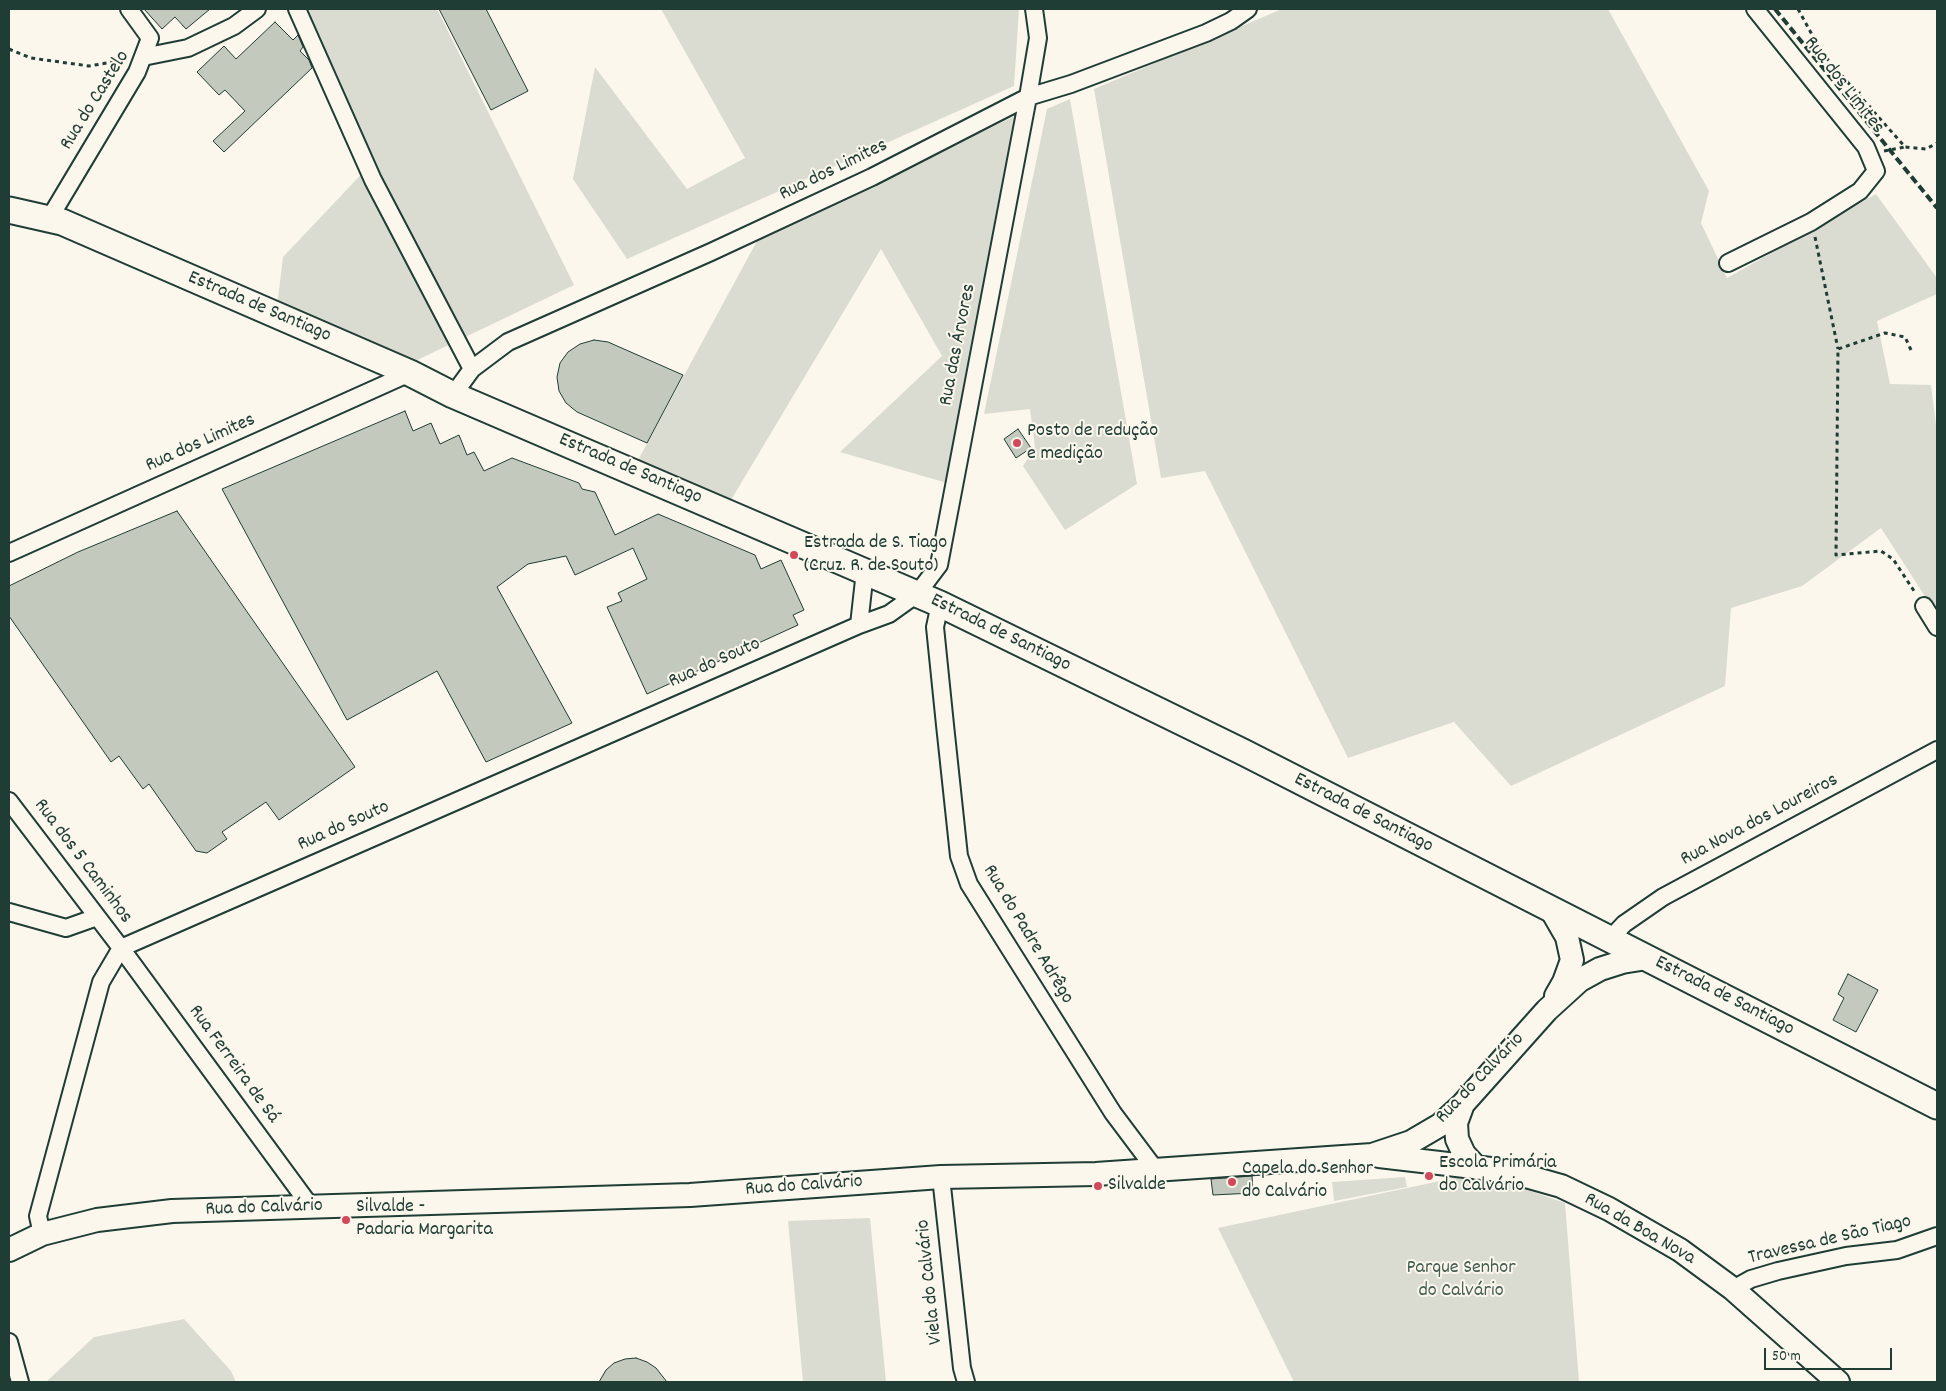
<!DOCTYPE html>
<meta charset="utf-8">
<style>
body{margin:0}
#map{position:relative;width:1946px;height:1391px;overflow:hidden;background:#fbf7ec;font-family:Dekko,sans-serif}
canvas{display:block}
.frame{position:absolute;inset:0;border:10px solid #1f3d34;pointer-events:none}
.scale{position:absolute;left:1764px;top:1348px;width:128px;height:22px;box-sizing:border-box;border:2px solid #1f3d34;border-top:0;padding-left:6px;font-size:15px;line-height:18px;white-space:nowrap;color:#1f3d34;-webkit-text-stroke:4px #fbf7ec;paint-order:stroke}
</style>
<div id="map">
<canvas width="1946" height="1391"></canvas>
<div class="frame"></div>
<div class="scale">50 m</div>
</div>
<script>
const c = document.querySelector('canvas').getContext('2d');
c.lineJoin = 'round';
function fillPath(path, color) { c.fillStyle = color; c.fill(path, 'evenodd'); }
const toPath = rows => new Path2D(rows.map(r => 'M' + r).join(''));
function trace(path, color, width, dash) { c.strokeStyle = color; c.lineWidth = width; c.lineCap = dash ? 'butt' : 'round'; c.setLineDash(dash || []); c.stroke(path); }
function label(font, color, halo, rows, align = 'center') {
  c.font = font + ' Dekko,sans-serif'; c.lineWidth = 4; c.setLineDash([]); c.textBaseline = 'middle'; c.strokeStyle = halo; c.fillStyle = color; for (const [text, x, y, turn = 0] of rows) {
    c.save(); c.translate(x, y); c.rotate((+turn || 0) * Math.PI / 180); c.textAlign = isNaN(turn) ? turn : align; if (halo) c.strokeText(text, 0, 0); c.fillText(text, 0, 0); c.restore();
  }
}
const green = toPath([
 [302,9,437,9,574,285,411,363,277,307,283,257,372,163],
 [661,9,1019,9,1014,86,627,259,573,179,595,67,687,189,745,158],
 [1282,9,1608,9,1709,191,1701,223,1727,278,1876,194,1937,278,1937,294,1877,321,1890,384,1931,385,1937,433,1937,615,1881,528,1802,586,1731,608,1725,686,1511,786,1454,722,1348,758,1205,471,1161,478,1094,89],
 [1070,99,1137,484,1065,530,1023,466,1035,447,1030,409,984,414,1047,109],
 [1017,115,947,483,840,452,942,356,881,249,731,500,637,462,757,241],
 [1405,1177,1407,1187,1334,1201,1332,1182],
 [1459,1177,1519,1187,1565,1203,1579,1382,1294,1382,1218,1228],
 [870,1218,886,1382,803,1382,788,1221],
 [184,1319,231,1371,236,1382,46,1382,94,1337]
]);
const building = toPath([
 [144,9,210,9,186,29,175,17,162,29,144,9],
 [439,9,486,9,528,91,491,110,439,9],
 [275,22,293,40,298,35,303,47,300,51,309,60,312,68,224,152,213,141,245,111,225,90,219,95,197,72,224,46,236,59,275,22],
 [594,340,608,342,683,375,647,443,577,412,566,403,559,391,557,377,560,363,568,352,580,344,594,340],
 [405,411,413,431,431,423,440,444,459,435,467,455,474,452,484,471,512,458,579,483,582,489,595,492,615,535,658,514,755,555,761,569,781,560,804,610,793,615,798,625,647,694,607,607,622,601,618,593,647,579,633,548,575,575,566,556,528,564,497,587,572,723,486,762,437,671,347,720,222,489,405,411],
 [1018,429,1031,448,1016,458,1004,439,1018,429],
 [177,511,355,767,279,820,266,802,222,832,227,839,207,853,196,851,149,784,143,789,119,756,111,762,9,616,9,586,78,552,177,511],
 [1848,974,1878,990,1856,1032,1833,1020,1844,998,1838,994,1848,974],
 [1252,1176,1253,1193,1213,1195,1211,1179,1252,1176],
 [636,1358,647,1362,656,1368,667,1382,599,1382,606,1370,614,1363,625,1359,636,1358]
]);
const path = toPath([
 [1798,9,1822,53,1905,147,1926,149,1937,143],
 [9,49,31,58,89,66,125,60],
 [1884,151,1905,147],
 [1815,237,1838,349],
 [1911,350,1905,337,1885,333,1838,349,1836,555,1881,551,1893,559,1916,594]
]);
const minor = toPath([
 [297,9,373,180,472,369],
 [143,57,188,48,234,26,257,9],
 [49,219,137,72,150,38,129,9],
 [1728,263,1811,222,1860,191,1876,171,1866,147,1755,9],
 [453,395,472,369,508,342,711,252,872,177,1028,97,1071,84,1206,33,1231,21,1248,9],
 [9,553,410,373],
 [940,604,935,627,945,725,959,856,969,884,1113,1113,1155,1169],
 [1924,606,1937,627],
 [859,625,865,571],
 [9,801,121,948,311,1207],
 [9,912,66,928,97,917],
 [1609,940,1624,924,1663,897,1937,750],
 [941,1177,962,1368,966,1382],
 [42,1234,38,1216,101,982,121,948,859,625,889,614,917,594,939,565,1028,97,1038,38,1034,9],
 [1733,1289,1751,1279,1778,1271,1846,1256,1897,1250,1937,1236],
 [9,1342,20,1382]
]);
const secondary = toPath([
 [1552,911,1567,937,1572,960,1564,982,1556,996],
 [1463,1104,1456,1123,1457,1139,1464,1154,1477,1168],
 [1379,1156,1508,1171,1561,1186,1609,1209,1680,1250,1733,1289,1838,1382],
 [9,1250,42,1234,97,1220,172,1211,690,1195,941,1177,1096,1174,1372,1155,1411,1142,1440,1125,1463,1104,1547,1010,1580,980,1600,969,1622,962,1647,958]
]);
const primary = toPath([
 [9,210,62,222,410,373,453,395,940,604,1243,752,1937,1106]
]);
const rail = toPath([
 [1775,9,1937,208]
]);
const markers = [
 [1017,443,5,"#d1495b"],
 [794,555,5,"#d1495b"],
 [1429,1176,5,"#d1495b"],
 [1232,1182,5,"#d1495b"],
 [1098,1186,5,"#d1495b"],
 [346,1220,5,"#d1495b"]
];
const streetNames = [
 ["Rua dos Limites",1843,86,52],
 ["Rua do Castelo",96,101,-58],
 ["Rua dos Limites",834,171,-26],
 ["Estrada de Santiago",259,308,23],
 ["Rua das Árvores",959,345,-79],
 ["Rua dos Limites",201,444,-24],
 ["Estrada de Santiago",630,470,23],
 ["Estrada de Santiago",1000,634,26],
 ["Rua do Souto",715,664,-24],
 ["Estrada de Santiago",1363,814,27],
 ["Rua Nova dos Loureiros",1760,821,-28],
 ["Rua do Souto",344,827,-24],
 ["Rua dos 5 Caminhos",82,862,53],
 ["Rua do Padre Adrêgo",1027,935,59],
 ["Estrada de Santiago",1724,997,27],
 ["Rua Ferreira de Sá",233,1065,54],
 ["Rua do Calvário",1481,1079,-46],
 ["Rua do Calvário",804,1187,-4],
 ["Rua do Calvário",264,1209,-2],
 ["Rua da Boa Nova",1639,1230,30],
 ["Travessa de São Tiago",1830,1241,-13],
 ["Viela do Calvário",931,1282,-96]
];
const poiNames = [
 ["Posto de redução",1027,432],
 ["e medição",1027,455],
 ["Estrada de S. Tiago",804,544],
 ["(Cruz. R. de Souto)",804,567],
 ["Escola Primária",1439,1164],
 ["do Calvário",1439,1187],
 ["Capela do Senhor",1242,1170],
 ["do Calvário",1242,1193],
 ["Silvalde",1108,1186],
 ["Silvalde -",356,1208],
 ["Padaria Margarita",356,1231]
];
const parkNames = [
 ["Parque Senhor",1461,1269],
 ["do Calvário",1461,1292]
];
fillPath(green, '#dbdcd1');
fillPath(building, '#c4c9be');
trace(building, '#1f3d34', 1);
trace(minor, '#1f3d34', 20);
trace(secondary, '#1f3d34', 26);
trace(primary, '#1f3d34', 29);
trace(path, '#1f3d34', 3, [4, 4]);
trace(minor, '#fbf7ec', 16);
trace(secondary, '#fbf7ec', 22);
trace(primary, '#fbf7ec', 25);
trace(rail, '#1f3d34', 4, [8, 4]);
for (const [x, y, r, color] of markers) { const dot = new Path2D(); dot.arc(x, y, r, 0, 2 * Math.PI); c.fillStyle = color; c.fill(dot); trace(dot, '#fbf7ec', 2); }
label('20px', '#1f3d34', '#fbf7ec', streetNames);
label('20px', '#1f3d34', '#fbf7ec', poiNames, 'left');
label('20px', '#455d53', '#fbf7ec', parkNames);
</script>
